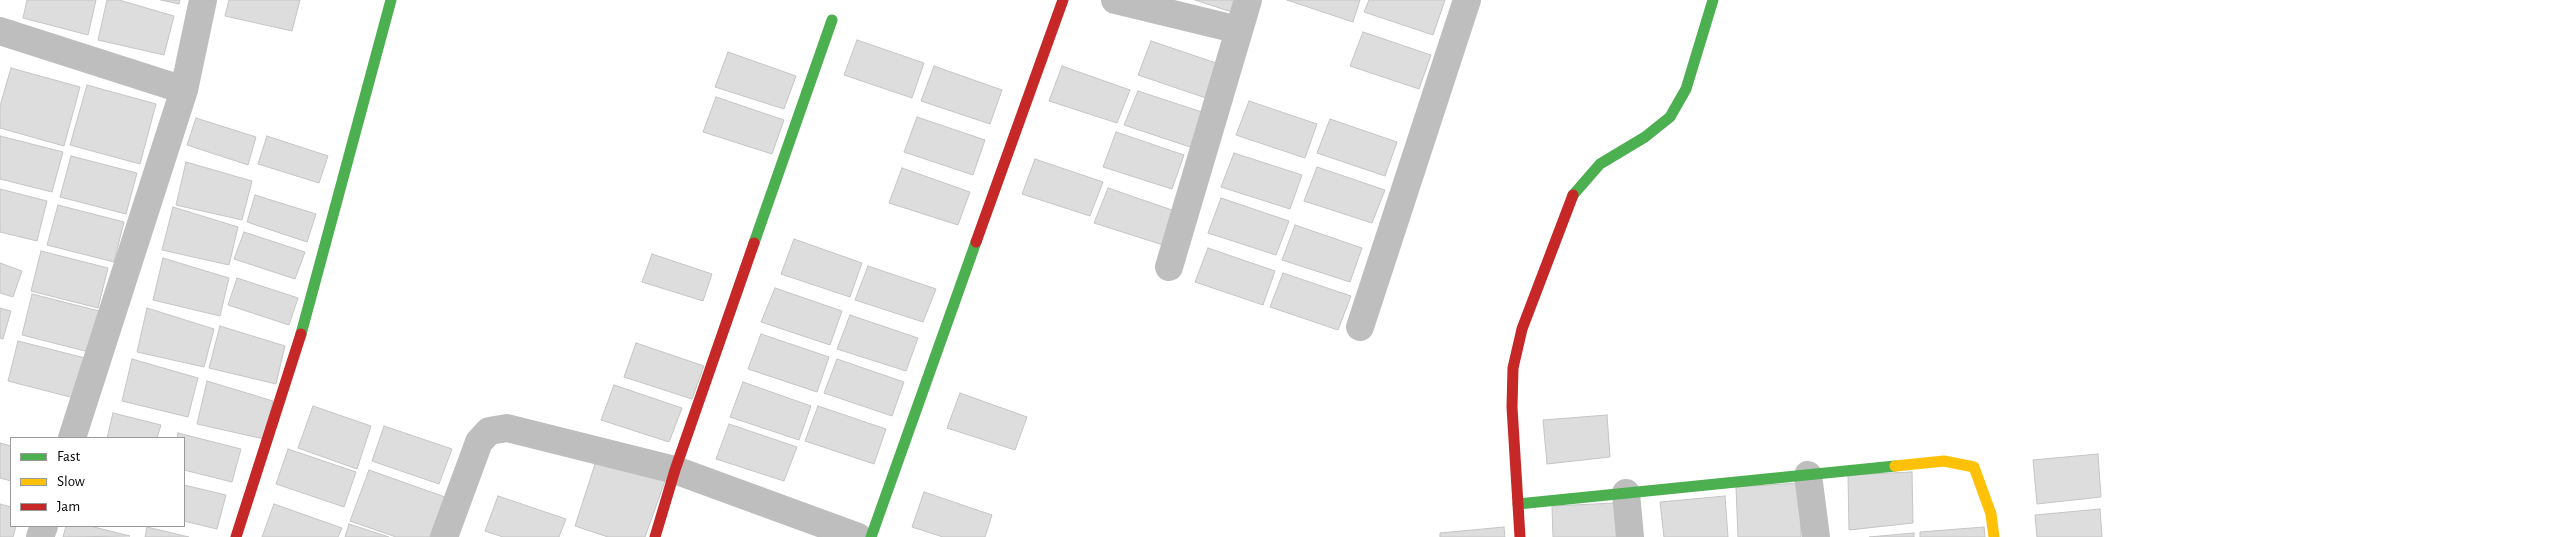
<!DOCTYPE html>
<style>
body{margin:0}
#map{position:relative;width:2559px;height:537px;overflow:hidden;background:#fff;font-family:"Alegreya Sans",sans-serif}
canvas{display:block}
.legend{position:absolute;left:10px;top:437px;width:175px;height:90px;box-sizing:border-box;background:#fff;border:1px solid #999;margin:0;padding:6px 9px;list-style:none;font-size:15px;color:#000}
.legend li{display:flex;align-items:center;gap:10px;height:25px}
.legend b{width:25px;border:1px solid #999}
</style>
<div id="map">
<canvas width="2559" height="537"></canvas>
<ul class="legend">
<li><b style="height:6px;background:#4caf50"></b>Fast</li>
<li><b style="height:6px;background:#ffc107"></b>Slow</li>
<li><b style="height:6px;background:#c62828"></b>Jam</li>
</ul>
</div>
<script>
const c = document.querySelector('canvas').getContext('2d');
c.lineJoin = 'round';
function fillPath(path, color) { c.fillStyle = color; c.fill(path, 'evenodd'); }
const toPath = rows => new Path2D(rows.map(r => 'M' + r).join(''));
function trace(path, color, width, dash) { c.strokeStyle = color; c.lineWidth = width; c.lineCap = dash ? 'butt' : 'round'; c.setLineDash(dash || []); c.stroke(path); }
const building = toPath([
 [27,0,96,0,88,35,23,18,27,0],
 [107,0,119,0,174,16,164,55,98,40,107,0],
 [161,0,180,0,179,4,161,0],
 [229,0,300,0,292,31,225,16,229,0],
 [1195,0,1239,0,1235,13,1195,0],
 [1287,0,1360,0,1353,22,1287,0],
 [1369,0,1445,0,1433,35,1364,12,1369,0],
 [1363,32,1431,55,1419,89,1350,66,1363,32],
 [857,40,924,63,912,98,844,75,857,40],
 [1151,41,1219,64,1206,98,1138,75,1151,41],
 [728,52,796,76,784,109,715,87,728,52],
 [934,66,1002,90,990,124,921,101,934,66],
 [1062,66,1130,90,1117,123,1049,101,1062,66],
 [11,68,80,87,64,146,0,128,0,106,11,68],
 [87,85,156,104,140,164,70,145,87,85],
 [1138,91,1205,113,1193,148,1124,125,1138,91],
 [716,97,784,120,772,154,703,132,716,97],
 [1249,101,1317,124,1305,158,1236,135,1249,101],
 [917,117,985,140,973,175,904,152,917,117],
 [196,118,256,137,248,165,187,145,196,118],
 [1330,119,1397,142,1385,176,1317,153,1330,119],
 [1116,132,1184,155,1172,189,1103,167,1116,132],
 [0,136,63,152,52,192,0,179,0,136],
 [267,136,328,156,319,183,258,164,267,136],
 [1234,153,1302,175,1290,209,1221,187,1234,153],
 [71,156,137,173,126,214,60,197,71,156],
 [1035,159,1103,182,1090,216,1022,194,1035,159],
 [186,162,252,181,242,220,176,205,186,162],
 [1317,167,1385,190,1372,223,1304,201,1317,167],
 [902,168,970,192,958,225,889,203,902,168],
 [1108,188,1175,211,1163,245,1094,223,1108,188],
 [0,189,47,201,37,241,0,232,0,189],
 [255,195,316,214,307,242,247,222,255,195],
 [1221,198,1289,221,1276,255,1208,233,1221,198],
 [58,205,124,222,114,262,47,245,58,205],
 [173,207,238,227,229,265,162,250,173,207],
 [1295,225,1362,248,1350,282,1282,260,1295,225],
 [244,232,305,252,295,279,234,259,244,232],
 [794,239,862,263,850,297,781,274,794,239],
 [1208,248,1275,271,1263,305,1195,282,1208,248],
 [41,251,108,268,98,308,31,291,41,251],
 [652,254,712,274,703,301,642,282,652,254],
 [163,258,229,278,220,316,153,300,163,258],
 [0,263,22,271,13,297,0,293,0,263],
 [868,266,936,289,923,322,855,300,868,266],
 [1283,273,1351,296,1338,330,1270,307,1283,273],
 [237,278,298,298,289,325,228,305,237,278],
 [775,288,842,311,830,345,761,322,775,288],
 [32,294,99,311,89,352,22,335,32,294],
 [0,308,11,311,3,339,0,338,0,308],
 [147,308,214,329,204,367,137,352,147,308],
 [850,315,918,338,906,371,837,349,850,315],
 [220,326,285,346,276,384,209,368,220,326],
 [761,334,829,357,817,392,748,369,761,334],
 [18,341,85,358,74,398,8,381,18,341],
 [636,343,704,366,692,399,624,377,636,343],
 [132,359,198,378,188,417,122,401,132,359],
 [837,359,904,382,892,416,824,393,837,359],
 [207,381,273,401,264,439,197,424,207,381],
 [743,382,811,406,799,440,730,417,743,382],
 [614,385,682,408,669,442,601,420,614,385],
 [960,393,1027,417,1015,450,947,428,960,393],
 [313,406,371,426,357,469,298,448,313,406],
 [818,406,886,429,874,464,805,441,818,406],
 [113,413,161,425,157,438,107,438,113,413],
 [1607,415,1610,457,1547,464,1543,420,1607,415],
 [729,424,797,447,784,481,716,459,729,424],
 [384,426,452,449,439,484,372,461,384,426],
 [178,433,241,449,232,482,184,470,184,438,177,438,178,433],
 [0,443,11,446,11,481,0,478,0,443],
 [288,449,356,472,344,507,276,484,288,449],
 [2098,454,2101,497,2037,504,2033,460,2098,454],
 [597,458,665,481,645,537,608,537,575,526,597,458],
 [369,470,445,497,430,537,396,537,350,521,369,470],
 [1912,472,1913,523,1849,530,1848,475,1912,472],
 [1800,483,1801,537,1738,537,1736,487,1800,483],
 [184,485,226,495,217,529,184,521,184,485],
 [924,492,992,515,985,537,943,537,912,527,924,492],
 [498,496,566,519,559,537,503,537,485,531,498,496],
 [1725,496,1728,537,1664,537,1660,502,1725,496],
 [1616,503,1617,537,1553,537,1552,506,1616,503],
 [0,504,11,507,11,526,16,526,13,537,0,537,0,504],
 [274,504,342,528,338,537,262,537,274,504],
 [2100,509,2102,537,2037,537,2035,515,2100,509],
 [349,524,389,537,345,537,349,524],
 [66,526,90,526,130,536,63,537,66,526],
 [147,527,189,537,145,537,147,527],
 [1504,527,1505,537,1440,537,1440,533,1504,527],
 [1984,527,1985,537,1920,537,1920,532,1984,527],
 [1914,533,1914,537,1869,537,1914,533]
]);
const street = toPath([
 [1115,0,1239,30],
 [0,31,184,90],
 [1169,267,1248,0],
 [1360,327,1467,0],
 [72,438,184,90,203,0],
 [1808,475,1816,537],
 [1626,493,1630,537],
 [40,537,44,526],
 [444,537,479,442,489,431,507,428,675,470,858,537]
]);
const fast = toPath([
 [1573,195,1600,164,1645,137,1670,117,1686,89,1713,0],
 [754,243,832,20],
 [301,334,391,0],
 [1518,504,1895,466],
 [871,537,976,242]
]);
const slow = toPath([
 [1895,466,1944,461,1974,467,1991,514,1994,537]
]);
const jam = toPath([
 [976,242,1063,0],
 [236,537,301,334],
 [655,537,675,470,754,243],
 [1520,537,1512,407,1513,368,1522,329,1573,195]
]);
fillPath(building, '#ddd');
trace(building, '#c5c5c5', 1);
trace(street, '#bebebe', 28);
trace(fast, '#4caf50', 11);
trace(slow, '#ffc107', 11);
trace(jam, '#c62828', 11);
</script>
